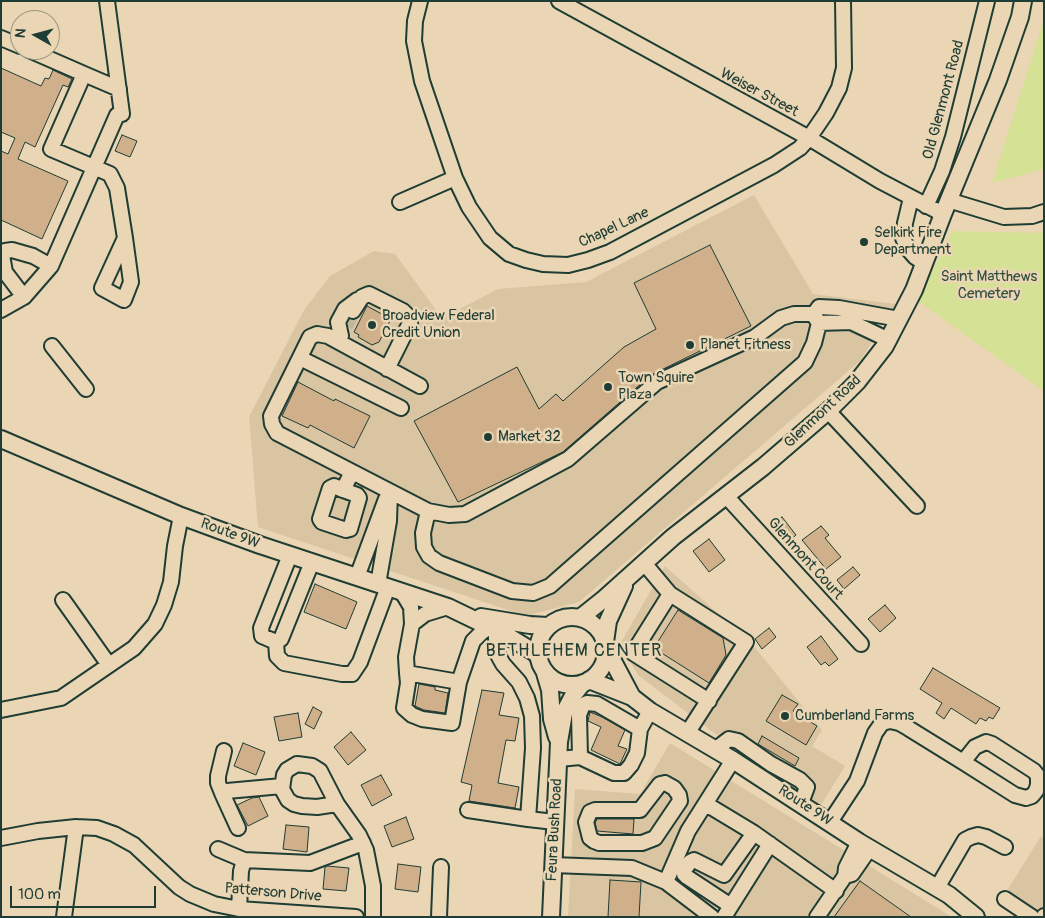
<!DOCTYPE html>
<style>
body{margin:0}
#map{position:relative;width:1045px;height:918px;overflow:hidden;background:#ead6b4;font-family:Pangolin,sans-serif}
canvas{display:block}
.frame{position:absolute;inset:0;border:2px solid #1f3d34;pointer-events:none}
.north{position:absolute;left:10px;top:10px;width:50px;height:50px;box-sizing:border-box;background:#ead6b4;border:1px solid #999981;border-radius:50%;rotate:277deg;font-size:14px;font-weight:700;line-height:20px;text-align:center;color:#1f3d34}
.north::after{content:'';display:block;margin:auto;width:18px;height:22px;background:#1f3d34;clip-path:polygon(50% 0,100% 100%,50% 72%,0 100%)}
.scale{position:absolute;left:10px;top:886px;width:146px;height:22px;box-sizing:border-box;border:2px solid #1f3d34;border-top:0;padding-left:6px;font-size:15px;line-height:18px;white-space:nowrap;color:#1f3d34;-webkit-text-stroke:4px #ead6b4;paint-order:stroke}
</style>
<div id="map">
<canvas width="1045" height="918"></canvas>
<div class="frame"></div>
<div class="north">N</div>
<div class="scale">100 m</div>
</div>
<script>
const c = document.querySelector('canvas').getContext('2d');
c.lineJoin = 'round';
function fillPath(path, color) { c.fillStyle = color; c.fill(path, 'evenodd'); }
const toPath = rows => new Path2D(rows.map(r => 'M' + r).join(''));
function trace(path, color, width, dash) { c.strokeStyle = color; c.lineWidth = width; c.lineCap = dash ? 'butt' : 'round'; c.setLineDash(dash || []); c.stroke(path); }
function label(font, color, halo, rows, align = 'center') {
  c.font = font + ' Pangolin,sans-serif'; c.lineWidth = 5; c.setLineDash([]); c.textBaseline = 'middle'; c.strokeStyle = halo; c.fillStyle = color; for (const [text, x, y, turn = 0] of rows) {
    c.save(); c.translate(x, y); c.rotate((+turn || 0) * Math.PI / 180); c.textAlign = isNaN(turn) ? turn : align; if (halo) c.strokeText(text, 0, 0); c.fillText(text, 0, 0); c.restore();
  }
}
const built = toPath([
 [754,195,813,294,896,304,860,361,579,602,526,616,258,527,249,417,304,310,330,276,374,251,395,254,442,318,498,289,586,282],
 [665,566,752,644,822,730,812,746,845,766,821,805,710,730,638,675,620,644],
 [670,743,952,917,568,917,575,789,640,794],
 [1041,836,1044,838,1044,917,1017,917,998,905]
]);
const green = toPath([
 [1044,19,1044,169,992,183],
 [952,231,1044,233,1044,391,918,301]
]);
const building = toPath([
 [1,68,41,86,45,78,49,79,53,70,72,79,68,87,63,85,35,147,25,142,18,159,68,181,42,239,1,220,1,151,8,154,15,138,1,132,1,68],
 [122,135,137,141,130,157,115,151,122,135],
 [710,245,751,326,651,375,563,452,458,502,414,421,517,367,539,409,556,394,563,401,624,347,656,329,634,283,710,245],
 [367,306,391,319,379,342,372,345,358,337,359,335,354,332,367,306],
 [298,382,334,401,335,399,370,416,354,448,310,425,308,428,282,416,298,382],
 [782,517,796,535,786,544,772,526,782,517],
 [821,526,829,535,825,538,841,557,826,569,802,540,821,526],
 [709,539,725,560,709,572,693,551,709,539],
 [853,567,860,575,844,589,837,580,853,567],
 [315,584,357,602,346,629,304,612,315,584],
 [885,605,896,618,880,632,868,619,885,605],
 [678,610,723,638,726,655,709,683,660,652,657,643,678,610],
 [769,628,776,637,762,649,755,639,769,628],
 [821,636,838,659,829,666,825,662,821,665,807,647,821,636],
 [933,668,1000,708,993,719,989,717,986,721,980,718,976,724,951,708,944,719,936,713,942,703,920,689,933,668],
 [419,684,435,687,435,690,448,693,445,713,424,710,415,706,419,684],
 [482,690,504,693,499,715,519,718,515,741,506,740,498,783,519,787,515,808,469,801,472,785,461,782,482,690],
 [782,695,798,704,793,711,817,726,806,745,766,721,782,695],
 [313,707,322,712,314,729,305,724,313,707],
 [590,712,602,717,625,730,618,746,627,749,620,764,591,750,601,727,588,721,590,712],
 [298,713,302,737,279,741,274,717,298,713],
 [351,732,366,750,348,765,334,747,351,732],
 [762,736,799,758,795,766,758,744,762,736],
 [243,743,265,752,256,775,234,766,243,743],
 [381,775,392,795,372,806,361,785,381,775],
 [259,797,268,816,248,826,237,805,252,798,259,797],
 [406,817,414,839,392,847,384,826,406,817],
 [597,819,634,819,633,834,597,831,595,823,597,819],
 [286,825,309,827,307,852,283,849,286,825],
 [398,864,421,867,418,892,395,889,398,864],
 [327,866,349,868,346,891,323,889,325,867,327,866],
 [610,880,641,882,639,917,608,917,610,880],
 [860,881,911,917,834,917,860,881]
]);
const minorTunnel = toPath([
 [346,326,353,311]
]);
const minor = toPath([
 [420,1,415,21,414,41,422,81,455,178,469,207,490,238,509,254,526,260,543,264,568,265,588,260,610,252,774,165,800,148,809,138,826,113,839,88,844,68,843,1],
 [559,1,809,138,880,181,943,214],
 [1,38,20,46],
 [29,50,84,74],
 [119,89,84,74,51,149,110,174,117,188,125,238,131,282,124,300,102,288,125,238],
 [911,198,905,223,903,238,908,249,915,257,924,263],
 [948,200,1004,217,1032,216,1044,212],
 [400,202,455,178],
 [926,206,942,171,953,137,987,1],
 [24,297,5,272,2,255,5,251,12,250,33,256,51,266],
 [1,310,24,297,51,266,117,115,122,114,107,1],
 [353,311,362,297,369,294,403,311,408,316,410,323,387,369],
 [814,314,819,307,839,308,899,319],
 [815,317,819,323,851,322,889,340],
 [341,336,338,322,345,309,357,300],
 [52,346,86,389],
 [300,358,401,408],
 [420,386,328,336,317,334,310,337,271,416,272,424,277,433,428,511,449,515,465,514,568,459,657,382,755,337,781,318,794,314,814,314],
 [828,411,917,506],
 [343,490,357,495,359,498,350,529,346,530,322,522,320,519,330,488,334,486,343,490,352,472],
 [726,496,861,644],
 [428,511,423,533,424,547,429,556,439,563,512,591,533,593,550,586,805,362,814,343,819,323],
 [290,555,261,628,262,636,276,642,281,639,312,562],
 [644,563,670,594,746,642,688,732],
 [357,577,386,499],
 [378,584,389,521,390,492],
 [402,592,411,607,412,624,425,614,448,607],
 [670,594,633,653,709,701],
 [63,600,109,665],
 [496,630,496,644,498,655,503,664,519,682,527,698,532,716,533,748,528,819,555,822],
 [276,642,277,656,284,663,342,674,352,674,360,662,388,587],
 [407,673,459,682,452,723,422,719,412,715,404,708,408,683,407,673,406,657,412,624],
 [459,682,473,641,482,632,490,627],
 [1,710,61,698,134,648,155,624,164,605,171,582,175,546,181,516],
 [716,749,729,739,738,741,771,764,800,780,807,787,801,803],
 [580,757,579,715,583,705,587,703,597,704,640,729],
 [559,759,580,757,614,773,624,773,631,765,637,753,640,729,650,711],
 [297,764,312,766,320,771,337,804,317,807,302,806,294,804,288,800,282,789,284,775,287,770,297,764],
 [665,783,674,788,679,795,680,801,655,838,642,843,599,843,594,841,590,838,586,822,590,812,595,810,640,810,660,784,665,783],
 [222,793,218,783,218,776,224,751],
 [337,804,359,835,366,850,373,886,373,917],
 [706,804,754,833,836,891],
 [468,810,528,819],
 [830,822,857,781,875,733,882,723,890,721,899,723,908,728,963,762,1015,795,1026,798,1032,796,1036,791,1038,785,1038,776,1034,771,992,744,986,742,975,747,963,762],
 [238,828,222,793,227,791,282,786],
 [1,838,38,831,76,827,97,828,114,834,134,845,179,887,190,894,214,904,239,909,356,917],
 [218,849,244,860],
 [553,865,632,868,666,882,688,831,733,760],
 [845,876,852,874,870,848],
 [666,882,712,917],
 [937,888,965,840,971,837,978,835,986,837,1005,847],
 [1005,899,1032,917],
 [731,906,687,877,684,874,685,869,690,862,694,860,724,875,754,833],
 [239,909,241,871,244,860,310,863,363,843],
 [64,917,76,827],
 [439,917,441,867],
 [724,917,770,844],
 [817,917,845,876,846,868,859,842],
 [1044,917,1044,916]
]);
const major = toPath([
 [1,439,181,516,260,545,448,607,506,635,537,654],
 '538 651a34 34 0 1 1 68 0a34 34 0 1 1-68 0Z',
 [481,617,530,625,548,626],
 [580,618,605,598,673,537,763,467,828,411,857,382,885,346,914,290,943,214,998,80,1020,17,1023,1],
 [605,642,608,621,624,586],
 [606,648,632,697],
 [545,673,550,690,552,719,557,737],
 [589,680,632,697,650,711,733,760,859,842,949,895,976,917],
 [551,917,559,742,564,713,574,694,582,684]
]);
const markers = [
 [864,242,5,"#1f3d34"],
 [372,325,5,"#1f3d34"],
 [690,345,5,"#1f3d34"],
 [608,387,5,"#1f3d34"],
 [488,437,5,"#1f3d34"],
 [785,716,5,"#1f3d34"]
];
const streetNames = [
 ["Weiser Street",759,93,28],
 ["Old Glenmont Road",944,100,-75],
 ["Chapel Lane",614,228,-25],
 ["Glenmont Road",823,412,-43],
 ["Route 9W",230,534,20],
 ["Glenmont Court",805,559,48],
 ["Route 9W",805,806,33],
 ["Feura Bush Road",555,830,-87],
 ["Patterson Drive",273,893,5]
];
const poiNames = [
 ["Selkirk Fire",874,233],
 ["Department",874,250],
 ["Broadview Federal",382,316],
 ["Credit Union",382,333],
 ["Planet Fitness",700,345],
 ["Town Squire",618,378],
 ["Plaza",618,395],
 ["Market 32",498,437],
 ["Cumberland Farms",795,716]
];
const parkNames = [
 ["Saint Matthews",989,277],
 ["Cemetery",989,294]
];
const quarterNames = [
 ["BETHLEHEM CENTER",574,651]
];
fillPath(built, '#dac5a3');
fillPath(green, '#d5e194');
fillPath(building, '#d0b08b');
trace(building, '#1f3d34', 1);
trace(minorTunnel, '#c1b79a', 14, [14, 7]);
trace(minor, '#1f3d34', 18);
trace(major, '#1f3d34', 20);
trace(minor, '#ead6b4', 14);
trace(major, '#ead6b4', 16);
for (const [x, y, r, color] of markers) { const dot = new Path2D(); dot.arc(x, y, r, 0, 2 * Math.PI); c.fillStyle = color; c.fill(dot); trace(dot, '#ead6b4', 2); }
label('15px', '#1f3d34', '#ead6b4', streetNames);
label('15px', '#1f3d34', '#ead6b4', poiNames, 'left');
label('15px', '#314d3e', '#ead6b4', parkNames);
c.letterSpacing = '1px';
label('18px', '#1f3d34', '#ead6b4', quarterNames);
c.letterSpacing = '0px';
</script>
